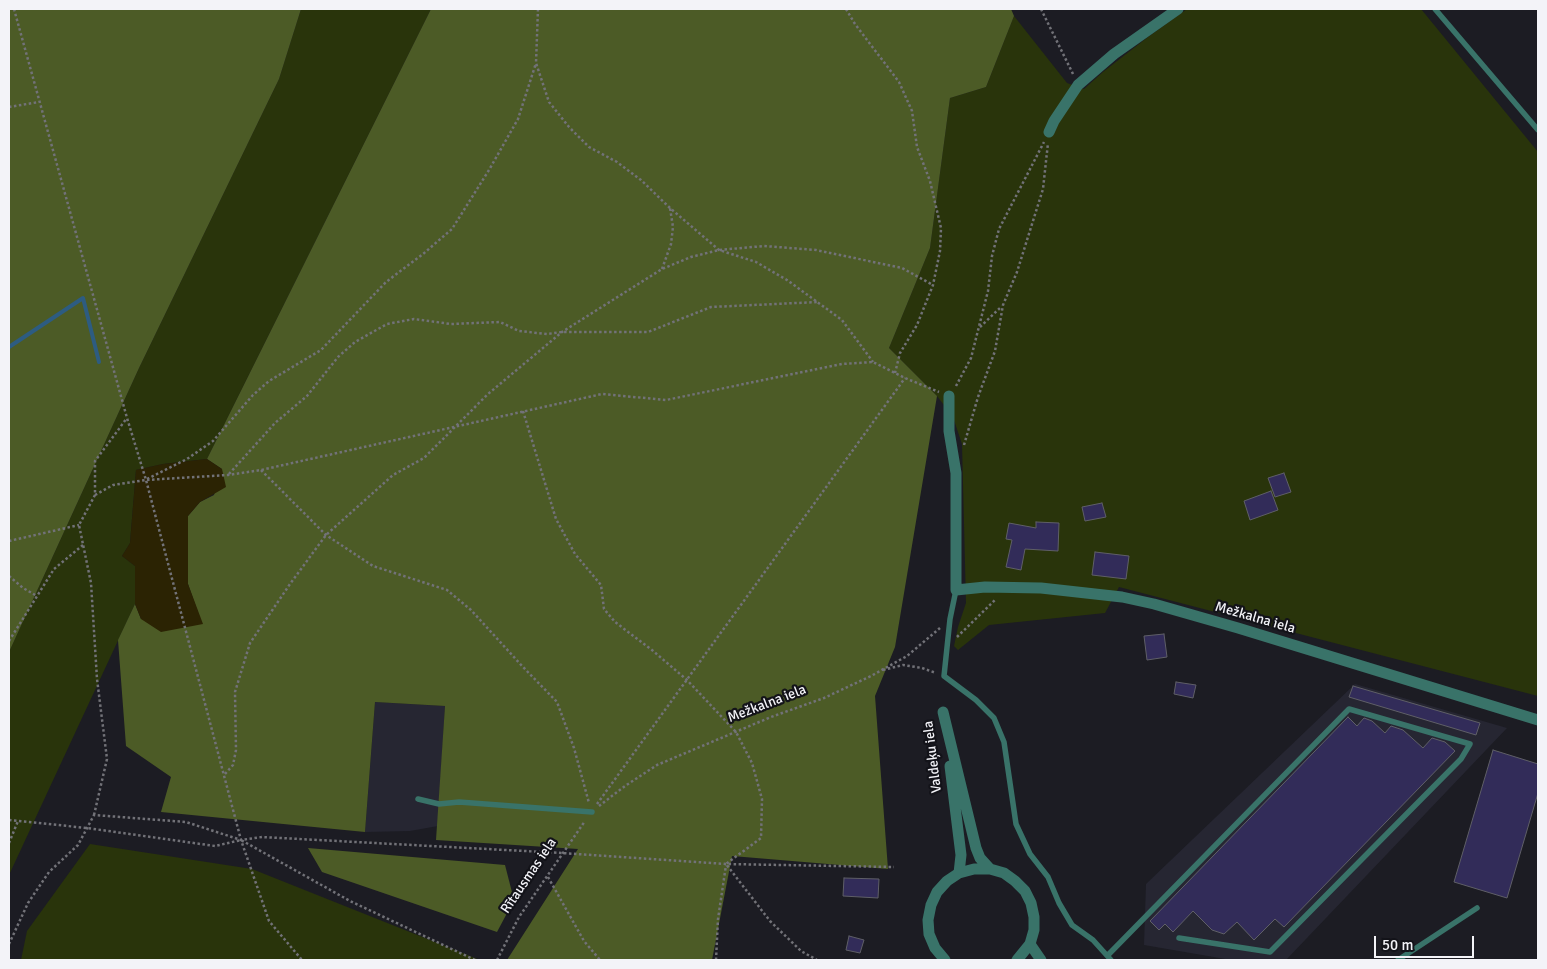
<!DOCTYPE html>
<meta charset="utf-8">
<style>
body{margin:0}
#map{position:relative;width:1547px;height:969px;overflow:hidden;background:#1c1c23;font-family:Signika,sans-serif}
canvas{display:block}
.frame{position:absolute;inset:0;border:10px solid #f3f3f8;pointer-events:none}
.scale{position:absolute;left:1374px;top:936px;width:100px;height:22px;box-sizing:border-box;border:2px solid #f3f3f8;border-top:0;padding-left:6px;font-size:15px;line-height:18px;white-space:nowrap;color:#f3f3f8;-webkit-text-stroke:4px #131319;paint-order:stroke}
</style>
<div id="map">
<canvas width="1547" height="969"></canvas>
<div class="frame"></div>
<div class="scale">50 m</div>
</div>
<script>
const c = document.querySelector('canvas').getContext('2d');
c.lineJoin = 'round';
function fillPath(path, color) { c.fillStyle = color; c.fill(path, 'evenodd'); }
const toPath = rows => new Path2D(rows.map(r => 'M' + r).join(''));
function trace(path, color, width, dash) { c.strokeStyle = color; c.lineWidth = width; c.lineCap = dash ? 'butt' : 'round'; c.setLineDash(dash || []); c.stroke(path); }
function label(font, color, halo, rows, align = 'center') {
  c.font = font + ' Signika,sans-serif'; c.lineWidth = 4.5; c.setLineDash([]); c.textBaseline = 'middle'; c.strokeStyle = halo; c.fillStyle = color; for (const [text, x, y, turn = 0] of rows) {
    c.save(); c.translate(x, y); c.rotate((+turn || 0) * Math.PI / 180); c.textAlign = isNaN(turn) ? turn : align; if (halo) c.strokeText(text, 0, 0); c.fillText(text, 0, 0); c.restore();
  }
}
const built = toPath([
 [1355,684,1507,728,1286,960,1231,960,1144,945,1146,884],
 [375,702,445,706,438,826,410,831,365,832]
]);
const green = toPath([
 [301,9,431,9,207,459,163,464,136,470,130,543,122,556,135,566,135,604,9,875,9,652,139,368,279,79],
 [1187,9,1421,9,1538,152,1538,696,1119,587,1105,613,989,625,958,650,954,646,958,627,966,603,962,444,953,417,937,396,889,348,930,248,950,98,986,87,1014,16,1067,83,1084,89,1103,72,1148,37],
 [90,844,252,869,480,960,21,960,27,931]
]);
const forest = toPath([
 [9,9,301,9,279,79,139,368,9,652],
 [431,9,1011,9,1014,16,986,87,950,98,930,248,889,348,937,396,895,647,875,696,888,869,732,856,712,960,507,960,578,849,436,840,445,706,375,702,365,832,161,812,171,777,126,746,118,640,135,604,141,619,202,624,188,584,188,516,200,502,214,495,222,469,207,459],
 [308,848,505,865,514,900,497,932,322,872]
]);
const sand = toPath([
 [207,459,222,469,226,487,200,502,188,516,188,584,203,624,161,632,141,619,135,604,135,566,122,556,130,543,136,470,163,464]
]);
const stream = toPath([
 [9,347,83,298,99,362]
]);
const building = toPath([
 [1284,473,1291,492,1275,497,1268,478,1284,473],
 [1271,491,1278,510,1250,520,1244,501,1271,491],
 [1102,503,1106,517,1085,521,1082,507,1102,503],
 [1036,522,1059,523,1058,551,1025,549,1021,570,1006,567,1012,540,1006,539,1009,523,1036,528,1036,522],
 [1095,552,1129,556,1126,579,1092,575,1095,552],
 [1164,634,1167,657,1147,660,1144,636,1164,634],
 [1176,682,1196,685,1193,698,1174,694,1176,682],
 [1353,686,1480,723,1476,735,1349,697,1353,686],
 [1348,717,1357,726,1364,718,1372,721,1385,733,1391,726,1403,730,1423,748,1432,738,1445,742,1455,751,1284,927,1275,919,1254,940,1237,922,1224,934,1212,930,1193,911,1173,932,1165,924,1159,930,1150,921,1348,717],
 [1493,750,1538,764,1538,793,1507,898,1454,882,1493,750],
 [844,878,879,879,878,898,843,896,844,878],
 [849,936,864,940,860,953,846,950,849,936]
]);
const path = toPath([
 [14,9,127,418,146,480,241,840,269,921,302,960],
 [538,9,536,63,549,102,569,127,589,147,617,162,641,180,670,208,719,250,756,262,787,280,842,320,873,362],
 [846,9,855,24,899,82,912,111,917,147,930,181,941,228,940,251,933,285,917,325,900,353,895,373],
 [1041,9,1073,74],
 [9,107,39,102],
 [662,269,671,244,673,227,670,208],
 [980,327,1001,307],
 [956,386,971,358,988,291,992,256,999,229,1044,142],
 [523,411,556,519,575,554,601,585,604,609,615,622,652,650,687,680,736,732,752,763,762,799,761,838,726,864,770,921,801,951,817,960],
 [964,445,978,397,995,351,1003,305,1017,272,1043,189,1048,143],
 [261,470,326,535,373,566,447,590,471,610,523,667,557,702,574,748,589,803],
 [229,474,275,423,307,396,338,357,355,342,387,324,414,319,451,324,500,322,519,331,547,334,562,332,648,332,711,307,818,302],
 [147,479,187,459,213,441,253,395,269,381,321,350,386,282,423,254,452,229,489,170,518,119,536,63],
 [95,495,113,485,146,480,228,475,261,470,602,394,666,400,842,364,873,362,905,378,939,392],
 [9,541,79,525],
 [9,576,23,588,37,596],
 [957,637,996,599],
 [9,641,54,569,83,545],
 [883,670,903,665,922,668,936,673],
 [225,774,233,765,236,750,235,692,250,643,290,584,326,535,393,475,424,458,488,394,562,332,662,269,691,257,719,250,764,246,816,250,902,268,933,285],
 [597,804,905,378],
 [599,806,625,786,657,765,771,717,824,698,871,676,907,656,940,628],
 [94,815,107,759,97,679,91,583,79,525,95,495,95,461,127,418],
 [9,820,87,828,215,846,241,840,350,901,475,960],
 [9,843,18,821],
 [548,877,584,941,600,960],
 [9,944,28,903,49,872,78,845,94,815,186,822,241,840,262,837,562,853,726,864,894,867],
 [497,960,519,917,585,821],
 [716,960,718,919,726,865]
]);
const service = toPath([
 [1435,9,1538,130],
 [956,590,950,619,944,676,976,700,994,718,1004,742,1016,824,1030,854,1048,877,1059,903,1072,925,1093,940,1111,960],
 [418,799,439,804,459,802,592,812],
 [1108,955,1349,709,1470,744,1461,759,1270,952,1179,938],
 [1398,960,1477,908]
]);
const minor = toPath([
 [1049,132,1054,121,1078,85,1114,54,1178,9],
 [949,396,949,431,956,473,956,590,985,587,1041,588,1122,597,1154,604,1238,628,1538,720],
 [943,712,976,848,980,858,990,869],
 [950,766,961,855,959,873],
 [1030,944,1041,960],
 [945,960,935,948,929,934,928,920,931,905,937,892,947,881,959,873,974,869,990,869,1004,873,1015,881,1025,891,1031,903,1034,917,1034,930,1030,944,1017,960]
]);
const streetNames = [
 ["Mežkalna iela",1255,618,16],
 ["Mežkalna iela",767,704,-21],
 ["Valdeķu iela",933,757,-97],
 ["Rītausmas iela",529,876,-56]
];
fillPath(built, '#262632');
fillPath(green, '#29340b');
fillPath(forest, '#4c5b26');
fillPath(sand, '#2b2303');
trace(stream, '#2d5c81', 4);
fillPath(building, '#322c59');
trace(building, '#5f5f67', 1);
trace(path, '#727278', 2.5, [2.5, 2.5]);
trace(service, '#397369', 5.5);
trace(minor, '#397369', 11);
label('14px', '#f3f3f8', '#131319', streetNames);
</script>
